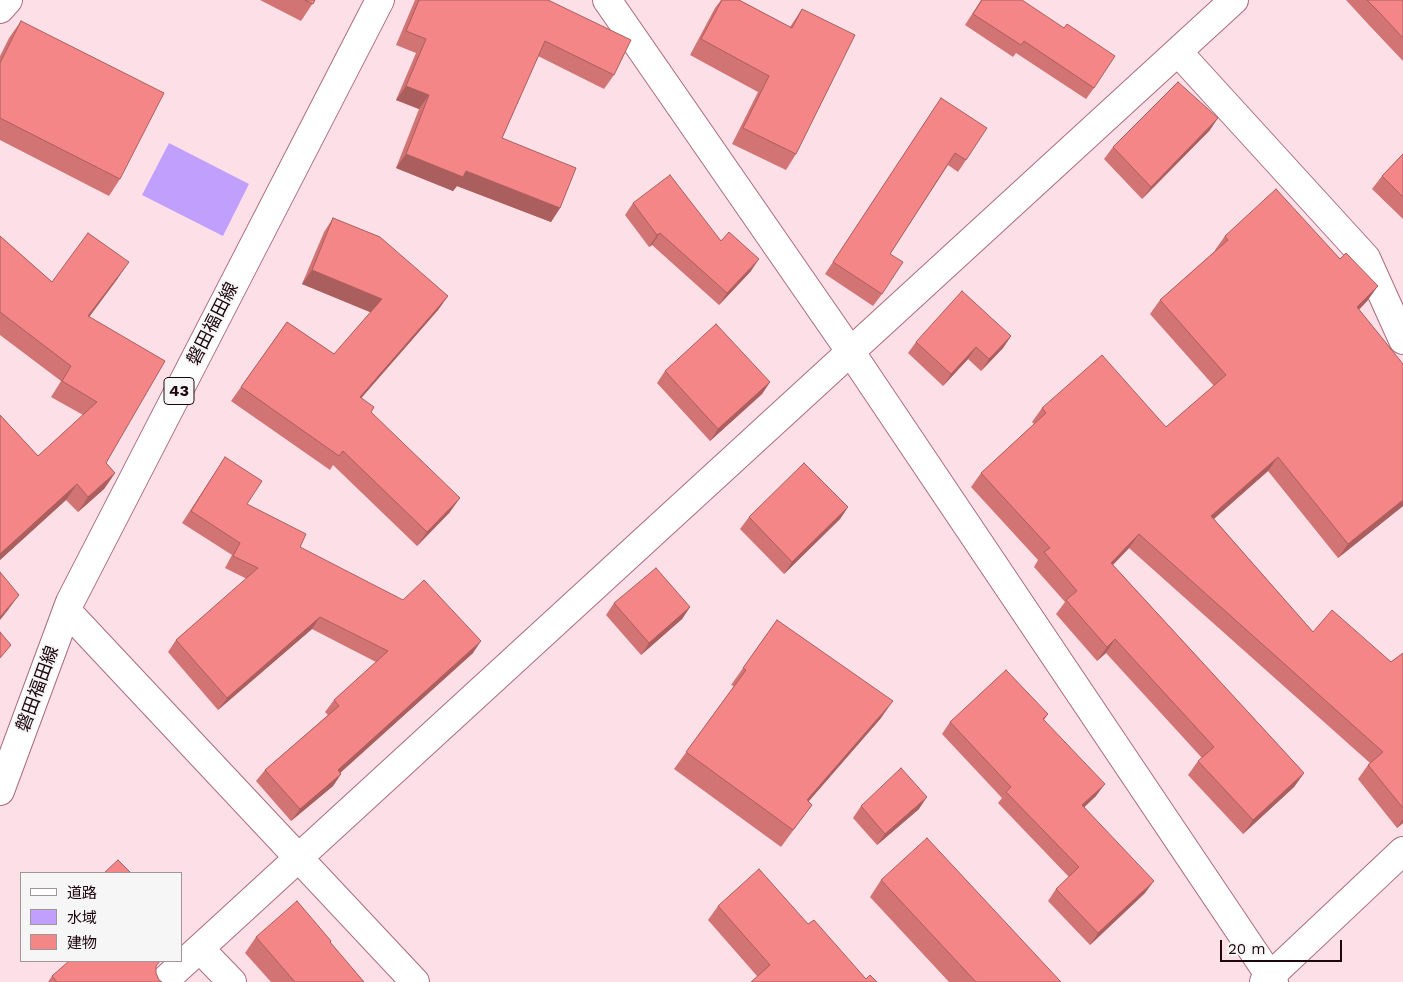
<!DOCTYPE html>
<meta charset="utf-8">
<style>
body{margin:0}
#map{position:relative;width:1403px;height:982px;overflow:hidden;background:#fde0e7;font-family:"Work Sans","Noto Sans JP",sans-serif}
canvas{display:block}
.legend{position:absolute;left:20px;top:872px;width:162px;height:90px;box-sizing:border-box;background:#f6f6f6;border:1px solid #9f9699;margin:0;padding:6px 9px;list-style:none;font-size:15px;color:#1d060e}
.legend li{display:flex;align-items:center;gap:10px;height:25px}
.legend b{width:25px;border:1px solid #9f9699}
.scale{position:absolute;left:1220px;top:940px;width:122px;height:22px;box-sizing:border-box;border:2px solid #1d060e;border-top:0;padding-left:6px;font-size:15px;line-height:18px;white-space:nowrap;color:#1d060e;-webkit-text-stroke:4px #f6f6f6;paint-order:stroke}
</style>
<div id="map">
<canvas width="1403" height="982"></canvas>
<ul class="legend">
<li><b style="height:6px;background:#fff"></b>道路</li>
<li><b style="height:14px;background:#c19ffc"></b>水域</li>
<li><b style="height:14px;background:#f48687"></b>建物</li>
</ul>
<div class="scale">20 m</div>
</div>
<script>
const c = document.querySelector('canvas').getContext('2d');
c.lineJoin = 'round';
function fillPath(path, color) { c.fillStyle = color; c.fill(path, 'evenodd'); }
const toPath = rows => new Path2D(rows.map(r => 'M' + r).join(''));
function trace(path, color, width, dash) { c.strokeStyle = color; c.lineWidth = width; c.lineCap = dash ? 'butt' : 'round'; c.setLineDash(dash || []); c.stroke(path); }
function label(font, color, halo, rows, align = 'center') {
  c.font = font + ' "Work Sans","Noto Sans JP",sans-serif'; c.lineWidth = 4; c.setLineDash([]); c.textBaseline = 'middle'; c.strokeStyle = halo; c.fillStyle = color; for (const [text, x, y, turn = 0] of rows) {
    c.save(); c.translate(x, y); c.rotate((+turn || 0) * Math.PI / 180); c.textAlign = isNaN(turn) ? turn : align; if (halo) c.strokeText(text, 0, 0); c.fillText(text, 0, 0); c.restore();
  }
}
const water = toPath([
 [169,143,249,184,223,236,142,195]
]);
const minor = toPath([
 [607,0,850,351,1274,982],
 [0,9,8,0],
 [1178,52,1366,258,1403,340],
 [67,611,415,982],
 [200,949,232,982],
 [163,982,1234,0],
 [1264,982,1403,851]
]);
const major = toPath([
 [0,791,70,602,380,0]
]);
const wall = toPath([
 [260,0,315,0,301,21],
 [415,0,548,0,614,75,604,89,538,56,502,138,560,208,551,222,457,186,453,191,396,168,419,109,396,100,416,53,396,45],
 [721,0,739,0,790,27,802,9,796,154,786,170,732,144,758,92,690,55,715,8],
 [981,0,1022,0,1094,88,1086,99,1016,53,1013,57,965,25],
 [1346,0,1403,0,1403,61,1368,24],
 [21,21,120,179,109,196,0,140,0,56,9,38],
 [941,98,966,160,958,172,948,165,890,254,882,294,873,306,825,274],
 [1210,130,1142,199,1104,159,1113,147],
 [1403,154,1403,219,1372,189,1382,176],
 [633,203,721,241,751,271,719,305,652,245,649,247,625,215],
 [333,218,448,296,438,310,361,398,371,412,450,512,417,546,333,465,330,470,231,401,287,322,334,354,371,312,302,284,324,232],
 [0,236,52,282,118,278,89,317,106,463,115,473,104,489,78,512,66,500,0,560,0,415,38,456,83,415,51,397,61,381,0,335],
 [1225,236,1368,300,1359,310,1403,506,1338,558,1268,471,1214,519,1313,632,1391,662,1403,653,1403,823,1397,828,1358,779,1368,765,1370,763,1129,548,1113,565,1304,773,1294,787,1243,834,1188,775,1198,761,1202,758,1106,653,1097,661,1056,614,1065,602,1034,567,1038,560,971,487,981,473,1034,424,1032,422,1042,408,1166,427,1214,386,1150,314,1160,300,1215,251,1215,250],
 [1011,336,1003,348,981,371,968,359,943,386,908,353,916,342],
 [665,371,770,382,762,394,710,441,657,383],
 [225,457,247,504,300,547,473,653,340,773,341,774,333,786,291,821,256,781,265,770,328,715,325,712,334,700,376,662,312,629,218,710,168,652,176,640,247,579,225,568,232,555,182,523],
 [848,507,840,519,784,574,740,529,749,517],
 [614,603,690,607,682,619,641,655,606,615],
 [777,620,881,718,808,802,812,805,781,847,674,769,734,686,731,685],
 [1048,714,1044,720,1096,796,1084,807,1145,893,1090,945,1048,901,1056,889,1069,877,998,803,1002,798,942,734,950,722],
 [861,806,919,809,877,845,853,818],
 [881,880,1061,982,949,982,870,897],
 [718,906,808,924,866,979,877,982,757,976,708,920],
 [256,937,331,941,330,943,364,982,271,982,245,953],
 [156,966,156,973,159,980,162,982,48,982,52,976]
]);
const shadedWall = toPath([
 [406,86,429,95,419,109,396,100],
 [1218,118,1210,130,1142,199,1151,187],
 [406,154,466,171,560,208,551,222,457,186,453,191,396,168],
 [660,233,652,245,649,247,657,235],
 [759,259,751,271,719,305,727,293],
 [129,262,118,278,78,332,88,316],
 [312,270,382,299,372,313,302,284],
 [1378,286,1368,300,1347,321,1357,307],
 [448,296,438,310,350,411,360,397],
 [1011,336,1003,348,981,371,989,359],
 [976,347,968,359,943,386,951,374],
 [770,382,762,394,710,441,718,429],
 [1278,457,1268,471,1201,530,1211,516],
 [115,473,104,489,78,512,88,497],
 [77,484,66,500,0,560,0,554],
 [460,498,450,512,417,546,427,532],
 [1403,500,1403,506,1338,558,1348,544],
 [848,507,840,519,784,574,792,562],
 [1139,534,1129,548,1101,577,1111,563],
 [19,595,8,610,0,620,0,617],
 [690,607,682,619,641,655,649,643],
 [320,617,312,629,218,710,227,698],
 [1115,639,1106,653,1097,661,1107,647],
 [481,641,473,653,330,782,338,770],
 [893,701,881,718,795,817,807,800],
 [1304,773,1294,787,1243,834,1253,820],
 [341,774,333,786,291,821,300,809],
 [1105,784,1096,796,1074,817,1082,805],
 [927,797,919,809,877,845,885,834],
 [1403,819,1403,823,1397,828],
 [1154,881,1145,893,1090,945,1098,933]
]);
const building = toPath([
 [305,0,315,0,313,4,305,0],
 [419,0,548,0,631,40,614,75,545,41,502,138,576,168,560,208,466,171,463,177,406,154,429,95,406,86,426,39,406,31,419,0],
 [722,0,739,0,792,28,802,9,855,35,796,154,743,128,769,76,701,39,722,0],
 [982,0,1022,0,1064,28,1067,24,1115,56,1094,88,1024,41,1021,45,973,14,982,0],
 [1367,0,1403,0,1403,38,1378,11,1367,0],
 [21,21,164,93,120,179,0,118,0,63,21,21],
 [1178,82,1218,118,1151,187,1113,147,1178,82],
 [941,98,987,128,966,160,955,153,890,254,903,262,882,294,833,262,941,98],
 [1403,154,1403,197,1382,176,1403,154],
 [670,175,721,241,729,232,759,259,727,293,660,233,657,235,633,203,670,175],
 [1276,189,1340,259,1346,253,1378,286,1357,307,1403,364,1403,500,1348,544,1278,457,1211,516,1313,632,1332,610,1391,662,1403,653,1403,808,1368,765,1383,752,1139,534,1111,563,1304,773,1253,820,1198,761,1214,747,1115,639,1107,647,1066,600,1077,591,1044,552,1050,548,981,473,1046,413,1042,408,1102,355,1166,427,1226,375,1160,300,1228,240,1225,236,1276,189],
 [333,218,380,237,448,296,360,397,374,407,371,412,460,498,427,532,343,451,339,456,241,387,287,322,334,354,382,299,312,270,333,218],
 [88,233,129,262,88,316,165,361,106,463,115,473,88,497,77,484,0,554,0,415,38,456,97,402,62,381,71,366,0,312,0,236,52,282,88,233],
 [962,291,1011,336,989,359,976,347,951,374,916,342,962,291],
 [716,324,770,382,718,429,665,371,716,324],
 [225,457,262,481,247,504,306,534,300,547,403,600,424,580,481,641,338,770,341,774,300,809,265,770,339,706,334,700,388,651,320,617,227,698,176,640,258,568,233,556,240,543,191,511,225,457],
 [804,463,848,507,792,562,749,517,804,463],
 [656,568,690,607,649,643,614,603,656,568],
 [0,572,19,595,0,617,0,572],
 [777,620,893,701,807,800,812,805,793,830,686,752,746,670,743,668,777,620],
 [0,632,11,645,0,658,0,632],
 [1006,670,1048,714,1043,719,1105,784,1082,805,1154,881,1098,933,1056,889,1079,867,1006,792,1011,787,950,722,1006,670],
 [901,768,927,797,885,834,861,806,901,768],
 [927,838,1061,982,976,982,881,880,927,838],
 [118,860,131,873,104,873,118,860],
 [759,869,808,924,814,920,866,979,870,975,877,982,751,982,770,965,718,906,759,869],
 [297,901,331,941,330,942,364,982,295,982,256,937,297,901],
 [69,961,160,961,156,966,156,973,159,980,162,982,57,982,52,976,69,961]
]);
const shields = [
 [179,391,30]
];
const shieldNames = [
 ["43",179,391]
];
const streetNames = [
 ["磐田福田線",213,324,-63],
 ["磐田福田線",38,689,-70]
];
fillPath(water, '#c19ffc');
trace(minor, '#ab6b7f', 30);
trace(major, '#ab6b7f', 30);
trace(minor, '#fff', 28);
trace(major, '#fff', 28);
fillPath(wall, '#d27374');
fillPath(shadedWall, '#ab5e5e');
fillPath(building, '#f48687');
trace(building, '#ab5e5e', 1);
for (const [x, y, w] of shields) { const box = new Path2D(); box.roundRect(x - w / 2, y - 13.5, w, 27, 4); c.fillStyle = '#f6f6f6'; c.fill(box); trace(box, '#1d060e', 1); }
label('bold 16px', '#1d060e', null, shieldNames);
label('18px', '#1d060e', '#f6f6f6', streetNames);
</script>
